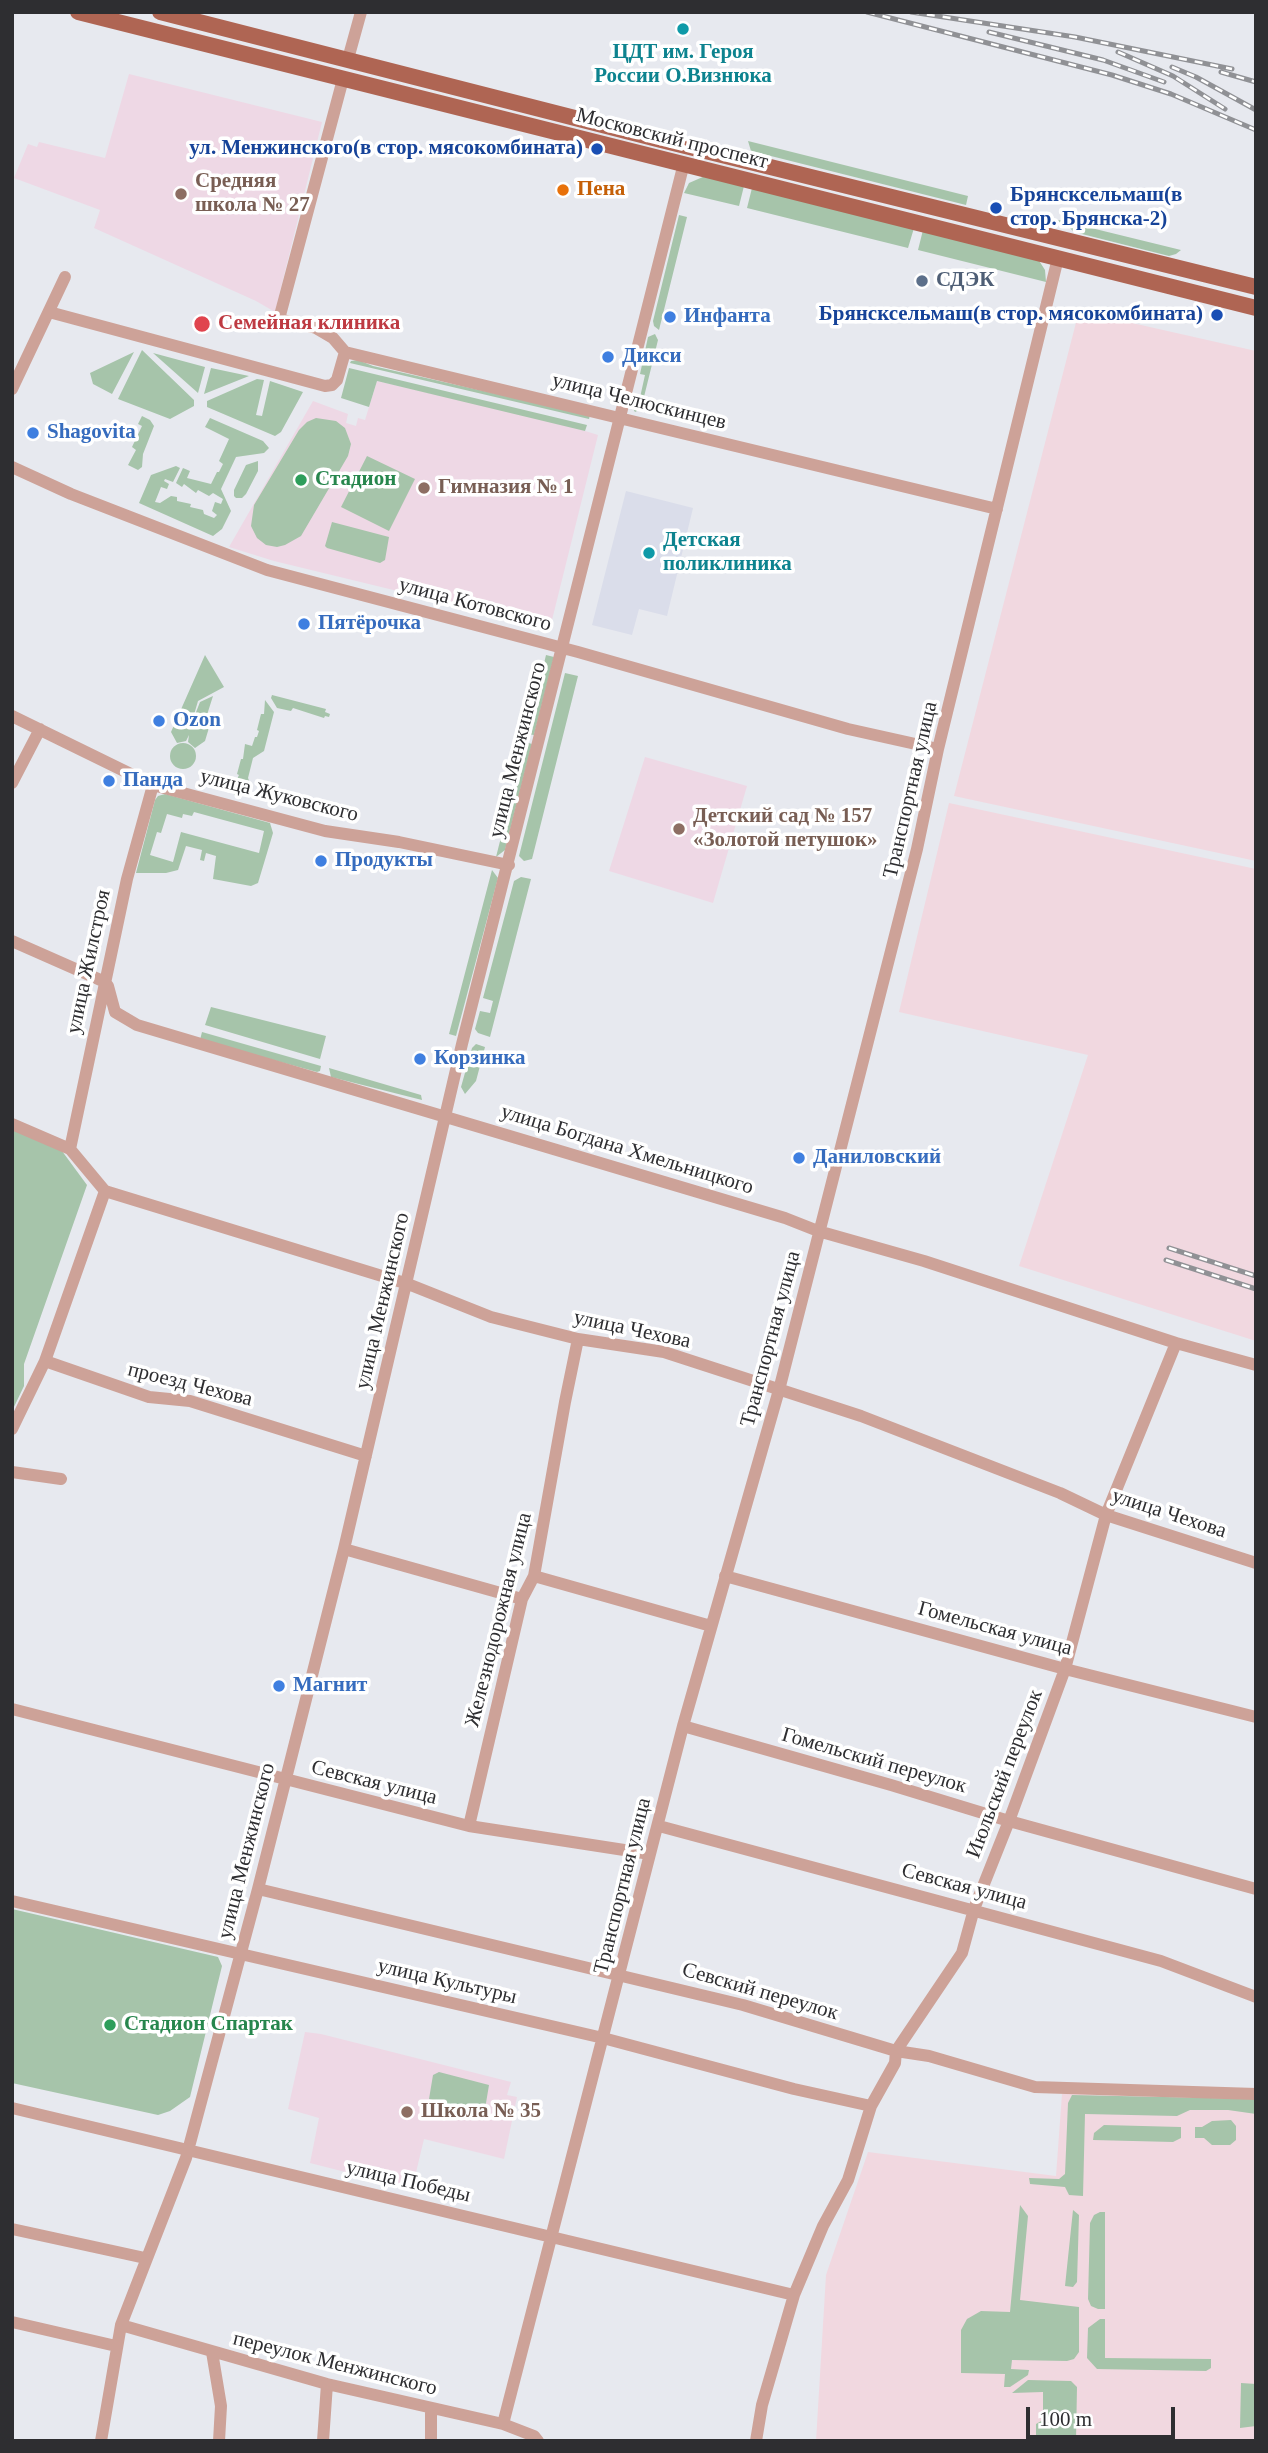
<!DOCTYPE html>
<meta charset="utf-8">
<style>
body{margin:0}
#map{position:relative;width:1268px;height:2453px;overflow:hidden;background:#e7e9ef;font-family:"Times New Roman",serif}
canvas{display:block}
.frame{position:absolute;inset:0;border:14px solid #2e2e31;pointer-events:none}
.scale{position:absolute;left:1026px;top:2407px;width:149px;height:32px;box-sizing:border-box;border:4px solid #2e2e31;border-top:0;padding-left:9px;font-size:21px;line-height:24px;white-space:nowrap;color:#2e2e31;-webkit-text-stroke:5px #fff;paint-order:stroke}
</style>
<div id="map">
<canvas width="1268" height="2453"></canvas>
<div class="frame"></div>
<div class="scale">100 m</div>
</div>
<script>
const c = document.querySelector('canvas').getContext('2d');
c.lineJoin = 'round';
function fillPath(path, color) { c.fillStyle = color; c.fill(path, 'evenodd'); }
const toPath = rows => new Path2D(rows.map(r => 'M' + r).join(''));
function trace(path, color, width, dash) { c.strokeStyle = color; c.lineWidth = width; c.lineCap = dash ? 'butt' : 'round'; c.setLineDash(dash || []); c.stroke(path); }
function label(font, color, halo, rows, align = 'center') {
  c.font = font + ' "Times New Roman",serif'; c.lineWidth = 7; c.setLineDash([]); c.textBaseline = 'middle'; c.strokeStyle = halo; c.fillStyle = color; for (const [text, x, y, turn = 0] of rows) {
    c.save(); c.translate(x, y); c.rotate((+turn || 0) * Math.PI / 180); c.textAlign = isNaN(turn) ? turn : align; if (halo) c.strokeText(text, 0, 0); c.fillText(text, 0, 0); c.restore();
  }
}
const built = toPath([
 [626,491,693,508,667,616,639,609,632,635,592,625]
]);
const industrial = toPath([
 [1079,311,1256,351,1256,861,954,796],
 [949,803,1256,869,1256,1341,1019,1266,1088,1055,899,1012],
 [1062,2094,1256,2095,1256,2441,816,2441,826,2275,868,2152,1056,2176]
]);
const education = toPath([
 [129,74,322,122,275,312,256,301,94,228,100,210,14,178,28,144,37,147,39,142,105,158],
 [377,381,563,424,598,435,550,628,274,561,229,547,313,401,348,414,346,423,356,426,358,418,365,420],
 [645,757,747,786,713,903,609,871],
 [305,2032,321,2034,511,2082,507,2095,517,2097,504,2159,424,2139,412,2189,310,2163,319,2118,288,2109]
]);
const green = toPath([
 [748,141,968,196,966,205,751,151],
 [705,176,744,186,739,206,684,193,689,183],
 [752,188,914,228,908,248,747,208],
 [1030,213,1181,250,1176,254,1169,256,1074,232,1067,225,1041,218,1032,222,1028,220],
 [679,215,687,217,659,330,654,326,653,321],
 [923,230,1038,259,1045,270,1046,282,918,250],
 [655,334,658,340,641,409,635,412,632,407,633,401,639,402,645,375,640,374,648,337],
 [142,350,194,400,194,406,170,419,118,399],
 [134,352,112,394,93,384,90,373],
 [153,353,205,367,198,393],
 [358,360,373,366,590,415,589,419,350,363,351,361],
 [211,368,249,376,204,394],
 [349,368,587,425,585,431,377,381,369,407,341,398],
 [257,379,264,380,256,415,262,416,270,381,303,392,281,432,275,436,207,407,207,401],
 [142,416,150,420,154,426,143,454,142,467,138,470,128,465,136,450,132,447,142,426,138,424],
 [210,418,263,441,269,448,264,453,236,457,221,489,231,511,222,529,213,536,139,503,151,475,176,466,180,468,173,482,165,479,164,481,169,484,167,489,161,487,155,502,160,503,171,496,177,497,177,501,191,504,190,507,203,510,204,514,214,518,217,515,212,511,215,502,221,504,223,499,213,493,209,496,198,490,196,493,184,484,182,487,176,483,183,468,190,471,187,478,211,484,217,472,219,472,223,464,219,461,229,439,205,427],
 [316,418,336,421,345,428,351,444,348,456,301,536,285,545,277,547,266,545,257,538,251,526,254,505,299,430,307,422],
 [367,456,415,479,389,531,341,507],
 [258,461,258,471,246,494,242,498,236,498,234,496,234,490,246,465],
 [332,522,389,537,385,560,380,563,327,548,325,546],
 [205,655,224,687,198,701,191,725,200,702,213,696,206,718,211,721,205,741,195,748,188,742,189,735,186,741,177,743,171,732],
 [546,655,554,657,534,735,527,734],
 [565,673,578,676,532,859,524,861,519,856],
 [272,695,326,709,325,712,330,714,329,717,325,716,324,718,293,708,291,711,277,708,271,698],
 [265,700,274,712,264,751,253,758,248,778,252,788,235,796,232,790,239,775,237,774,241,759,243,759,245,744,252,746,255,737,257,737,259,731,257,730,261,714,264,714],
 [525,742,532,744,505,850,496,857],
 '170 756a13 13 0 1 1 26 0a13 13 0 1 1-26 0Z',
 [165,794,270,823,273,833,258,883,251,886,213,879,216,856,206,853,204,861,200,860,202,850,186,846,178,870,166,873,136,873,155,800,158,796],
 [194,812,264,831,259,853,181,832,173,862,150,855,157,832,161,833,167,814,182,818,183,814,192,816],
 [492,870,498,878,456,1036,449,1034],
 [521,877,531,879,490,1037,478,1033,475,1029,480,1011,490,1013,493,1001,483,998,514,881],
 [211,1007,326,1036,320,1059,205,1025],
 [202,1032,321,1066,320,1071,317,1072,200,1040],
 [476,1044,485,1047,476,1081,465,1094,461,1087,472,1048],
 [329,1068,421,1095,422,1100,331,1077],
 [12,1129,62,1151,87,1185,24,1364,24,1386,12,1411],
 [12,1909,218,1957,222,1966,190,2097,170,2111,158,2115,12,2083],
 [439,2072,489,2085,485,2109,480,2113,429,2099,433,2075],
 [1072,2095,1256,2099,1256,2114,1228,2110,1190,2110,1177,2116,1085,2114,1083,2196,1069,2195,1065,2187,1030,2184,1029,2178,1059,2179,1065,2174,1068,2103],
 [1231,2120,1236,2126,1236,2140,1230,2145,1212,2145,1204,2138,1195,2138,1195,2127,1202,2127,1212,2121],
 [1104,2125,1181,2127,1181,2138,1173,2142,1093,2140,1094,2133],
 [1020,2205,1028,2216,1020,2300,1079,2307,1079,2352,1074,2359,1067,2361,1012,2360,1011,2369,1029,2370,1028,2375,1010,2387,1004,2387,1005,2374,961,2373,961,2330,967,2319,981,2311,1010,2312],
 [1073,2210,1079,2215,1077,2282,1073,2287,1065,2286],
 [1100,2212,1105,2212,1105,2309,1098,2309,1091,2306,1088,2299,1090,2223,1094,2215],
 [1100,2319,1105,2319,1105,2358,1211,2359,1211,2368,1206,2371,1097,2369,1087,2358,1088,2328],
 [1028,2380,1071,2381,1077,2387,1076,2441,1036,2441,1036,2424,1043,2420,1043,2392,1012,2393],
 [1241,2383,1256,2384,1256,2426,1240,2428]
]);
const minor = toPath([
 [348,59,361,12],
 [343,79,279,319,316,328,333,338,345,352,997,509],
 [49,312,325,386,332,385,337,380,345,352],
 [12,389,65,277],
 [12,467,71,494,267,570,578,652,848,729,938,749],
 [12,716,153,785,325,831,399,842,509,865],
 [12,783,40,729],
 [12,941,105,982,108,986,115,1012,137,1025,785,1218,818,1231,924,1261,1176,1343,1256,1365],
 [12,1124,70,1149,105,1191,408,1284,491,1317,578,1339,664,1352,861,1416,1060,1493,1106,1515,1256,1563],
 [70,1149,127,879,153,785],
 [45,1361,149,1397,190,1401,366,1456],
 [12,1429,45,1361,105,1191],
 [12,1472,61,1479],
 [344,1549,522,1599],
 [534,1576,711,1626],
 [725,1576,1065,1669,1256,1717],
 [12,1709,469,1826,650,1854],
 [683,1726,891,1785,1009,1821,1256,1889],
 [469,1826,522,1599,534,1576,565,1402,578,1339],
 [659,1826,1161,1961,1256,1997],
 [258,1889,743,2005,896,2051,929,2056,1035,2087,1256,2094],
 [12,1901,603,2038,794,2089,871,2106],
 [12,2108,794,2295],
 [12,2229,145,2258],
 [12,2322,116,2346],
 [121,2325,327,2384,503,2424,534,2436,538,2441],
 [212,2352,221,2406,219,2441],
 [503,2424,683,1726,779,1390,917,849,938,749,1058,258],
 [101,2441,121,2325,186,2158,258,1889,344,1549,462,1044,684,163],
 [323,2441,327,2384],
 [431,2441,431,2409],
 [756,2441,762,2405,794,2295,823,2226,848,2180,871,2106,895,2063,896,2051,962,1953,974,1909,1009,1821,1065,1669,1106,1515,1176,1343]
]);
const major = toPath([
 [78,12,1256,308],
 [160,12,661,140,1256,287]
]);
const rail = toPath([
 [867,12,1112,75,1171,94,1256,130],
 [911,12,1075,37,1232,69],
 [989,32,1103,60,1164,82],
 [1118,52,1173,76,1225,109],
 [1172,67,1196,77,1256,110],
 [1221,72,1256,82],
 [1169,1248,1256,1276],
 [1166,1260,1256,1289]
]);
const markers = [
 [683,29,7,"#0f9aa8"],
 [597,149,7,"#1a4fb4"],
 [563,190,7,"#e8710a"],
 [181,194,7,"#8d6e63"],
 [996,208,7,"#1a4fb4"],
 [922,281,7,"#5c6f8a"],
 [1217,315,7,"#1a4fb4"],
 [670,317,7,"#3f7fe0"],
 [202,324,9,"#e0444e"],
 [608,357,7,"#3f7fe0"],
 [33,433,7,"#3f7fe0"],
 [301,480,7,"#2e9e5b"],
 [424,488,7,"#8d6e63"],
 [649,553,7,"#0f9aa8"],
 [304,624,7,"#3f7fe0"],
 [159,721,7,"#3f7fe0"],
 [109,781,7,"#3f7fe0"],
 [679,829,7,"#8d6e63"],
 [321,861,7,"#3f7fe0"],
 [420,1059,7,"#3f7fe0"],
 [799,1158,7,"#3f7fe0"],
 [279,1686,7,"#3f7fe0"],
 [110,2025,7,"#2e9e5b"],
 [407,2112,7,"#8d6e63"]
];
const cultureNames = [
 ["ЦДТ им. Героя",683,53],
 ["России О.Визнюка",683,77],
 ["Детская",663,541,"left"],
 ["поликлиника",663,565,"left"]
];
const streetNames = [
 ["Московский проспект",672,139,14],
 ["улица Челюскинцев",639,402,14],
 ["улица Котовского",475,605,15],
 ["улица Менжинского",518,750,-76],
 ["Транспортная улица",911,790,-77],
 ["улица Жуковского",279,796,14],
 ["улица Жилстроя",89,962,-78],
 ["улица Богдана Хмельницкого",627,1150,17],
 ["улица Менжинского",383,1301,-77],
 ["улица Чехова",632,1330,12],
 ["Транспортная улица",771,1339,-75],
 ["проезд Чехова",190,1385,14],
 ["улица Чехова",1169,1514,18],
 ["Железнодорожная улица",499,1620,-76],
 ["Гомельская улица",995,1629,15],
 ["Гомельский переулок",874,1761,16],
 ["Июльский переулок",1005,1774,-69],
 ["Севская улица",374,1783,14],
 ["улица Менжинского",247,1851,-76],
 ["Транспортная улица",623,1886,-76],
 ["Севская улица",964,1887,15],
 ["улица Культуры",447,1982,13],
 ["Севский переулок",760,1992,16],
 ["улица Победы",408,2182,13],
 ["переулок Менжинского",335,2364,14]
];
const transitNames = [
 ["ул. Менжинского(в стор. мясокомбината)",583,149],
 ["Брянсксельмаш(в",1010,196,"left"],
 ["стор. Брянска-2)",1010,220,"left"],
 ["Брянсксельмаш(в стор. мясокомбината)",1203,315]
];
const educationNames = [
 ["Средняя",195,182],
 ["школа № 27",195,206],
 ["Гимназия № 1",438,488],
 ["Детский сад № 157",693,817],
 ["«Золотой петушок»",693,841],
 ["Школа № 35",421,2112]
];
const foodNames = [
 ["Пена",577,190]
];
const serviceNames = [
 ["СДЭК",936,281]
];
const shopNames = [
 ["Инфанта",684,317],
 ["Дикси",622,357],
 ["Shagovita",47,433],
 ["Пятёрочка",318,624],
 ["Ozon",173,721],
 ["Панда",123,781],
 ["Продукты",335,861],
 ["Корзинка",434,1059],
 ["Даниловский",813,1158],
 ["Магнит",293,1686]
];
const healthNames = [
 ["Семейная клиника",218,324]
];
const leisureNames = [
 ["Стадион",315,480],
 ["Стадион Спартак",124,2025]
];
fillPath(built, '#daddea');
fillPath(industrial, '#f1d8e0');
fillPath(education, '#eed8e5');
fillPath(green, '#a6c4aa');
trace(minor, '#cda298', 12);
trace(major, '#af6553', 16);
trace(rail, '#909195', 5);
trace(rail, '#fff', 2.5, [8]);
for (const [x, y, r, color] of markers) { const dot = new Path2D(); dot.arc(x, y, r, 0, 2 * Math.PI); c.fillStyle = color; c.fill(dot); trace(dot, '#fff', 2.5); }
label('bold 21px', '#0d838f', '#fff', cultureNames);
label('21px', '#2e2e31', '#fff', streetNames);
label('bold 21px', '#164399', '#fff', transitNames, 'right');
label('bold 21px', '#785e54', '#fff', educationNames, 'left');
label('bold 21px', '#c56008', '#fff', foodNames, 'left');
label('bold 21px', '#4e5e75', '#fff', serviceNames, 'left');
label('bold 21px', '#366cbe', '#fff', shopNames, 'left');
label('bold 21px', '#be3a42', '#fff', healthNames, 'left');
label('bold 21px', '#27864d', '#fff', leisureNames, 'left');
</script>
